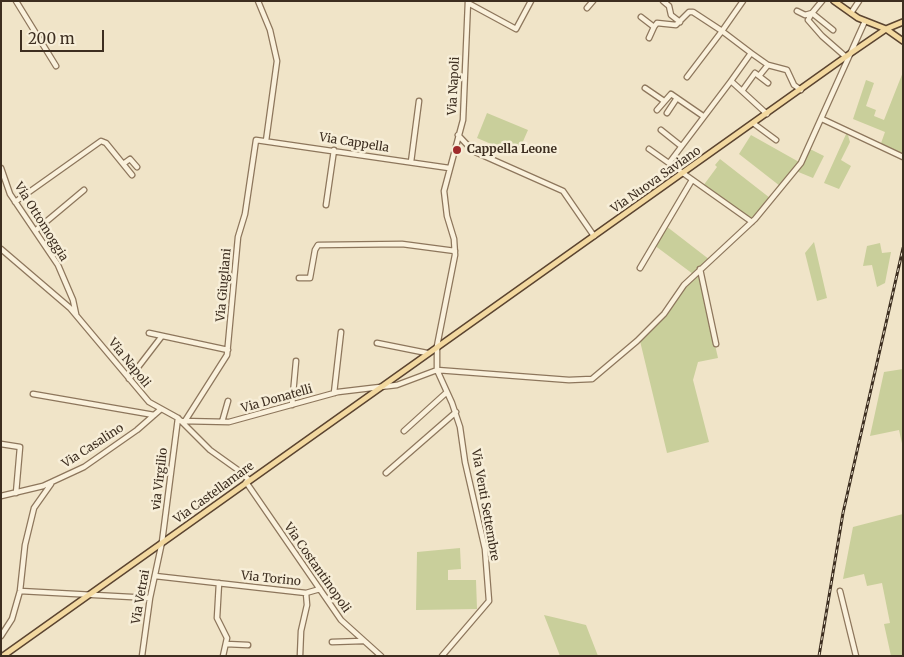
<!DOCTYPE html>
<style>
body{margin:0}
#map{position:relative;width:904px;height:657px;overflow:hidden;background:#f0e4c8;font-family:Merriweather,serif}
canvas{display:block}
.frame{position:absolute;inset:0;border:2px solid #3d2e20;pointer-events:none}
.scale{position:absolute;left:20px;top:30px;width:84px;height:22px;box-sizing:border-box;border:2px solid #3d2e20;border-top:0;padding-left:6px;font-size:15px;line-height:18px;white-space:nowrap;color:#3d2e20;-webkit-text-stroke:4px #f7eed8;paint-order:stroke}
</style>
<div id="map">
<canvas width="904" height="657"></canvas>
<div class="frame"></div>
<div class="scale">200 m</div>
</div>
<script>
const c = document.querySelector('canvas').getContext('2d');
c.lineJoin = 'round';
function fillPath(path, color) { c.fillStyle = color; c.fill(path, 'evenodd'); }
const toPath = rows => new Path2D(rows.map(r => 'M' + r).join(''));
function trace(path, color, width, dash) { c.strokeStyle = color; c.lineWidth = width; c.lineCap = dash ? 'butt' : 'round'; c.setLineDash(dash || []); c.stroke(path); }
function label(font, color, halo, rows, align = 'center') {
  c.font = font + ' Merriweather,serif'; c.lineWidth = 5; c.setLineDash([]); c.textBaseline = 'middle'; c.strokeStyle = halo; c.fillStyle = color; for (const [text, x, y, turn = 0] of rows) {
    c.save(); c.translate(x, y); c.rotate((+turn || 0) * Math.PI / 180); c.textAlign = isNaN(turn) ? turn : align; if (halo) c.strokeText(text, 0, 0); c.fillText(text, 0, 0); c.restore();
  }
}
const green = toPath([
 [903,72,903,156,880,146,885,132,853,119,866,80,874,83,866,106,876,110,874,116,884,120],
 [487,113,528,130,517,155,477,138],
 [847,132,850,142,841,160,851,166,839,189,824,183],
 [751,135,799,162,780,186,739,154],
 [810,149,824,156,813,178,796,171],
 [720,159,770,198,751,221,703,186,717,167,715,165],
 [666,226,710,260,699,274,718,358,698,362,693,380,709,442,667,453,640,341,661,319,678,290,693,274,654,245],
 [814,242,827,298,817,301,805,253],
 [880,243,882,253,891,252,885,283,877,287,872,265,863,266,867,246],
 [903,369,903,448,899,430,870,436,884,372],
 [903,514,903,656,891,656,884,624,890,623,882,583,867,586,864,574,843,579,853,527],
 [460,548,461,569,448,570,448,580,476,580,477,609,416,610,417,552],
 [544,615,586,625,598,656,560,656]
]);
const minor = toPath([
 [16,1,56,66],
 [258,1,270,30,277,61,266,141],
 [663,1,669,6,671,15,680,22],
 [743,1,722,31,751,53,731,81,767,114],
 [468,3,516,29,531,1],
 [587,8,593,1],
 [797,11,805,15,812,13,822,1],
 [812,13,808,20,822,36,846,57],
 [812,13,833,30],
 [851,13,859,1],
 [641,17,654,27,657,23,676,25,689,12,693,12,722,31],
 [649,38,654,27],
 [751,53,768,65,787,70,794,85,801,90],
 [759,76,768,65],
 [687,77,722,31],
 [645,88,664,101],
 [742,91,755,73,768,83],
 [657,110,671,94,703,116],
 [667,113,677,98],
 [822,119,903,157],
 [753,123,776,140],
 [661,130,681,146],
 [458,135,473,151,563,191,594,236],
 [649,149,752,222],
 [411,162,419,101],
 [669,163,731,81],
 [123,164,130,159,137,167],
 [1,168,10,194,58,265,73,300,76,314],
 [15,202,101,141,106,143,132,175],
 [326,205,334,150],
 [35,231,84,190],
 [1,249,70,308,149,402,178,418,210,450,238,470,249,480],
 [640,268,692,180],
 [700,269,716,344],
 [299,278,310,278,315,250,318,245,402,244,455,251],
 [149,333,228,350],
 [377,343,427,353],
 [129,379,162,336],
 [334,393,341,332],
 [33,394,154,415],
 [292,405,296,361],
 [181,421,229,422,338,392,397,385,437,370,569,380,592,379,637,341,664,314,684,285,755,219,801,163,865,21],
 [185,421,227,355,238,237,245,214,256,140,449,168],
 [222,422,228,401],
 [404,431,447,392],
 [1,444,20,447,16,493],
 [386,473,456,412],
 [246,482,341,620,381,656],
 [1,496,43,486,84,467,137,430,161,409],
 [155,576,306,593,320,589],
 [219,583,217,618,227,638,223,656],
 [20,591,150,598],
 [840,591,856,656],
 [1,636,12,619,20,591,25,545,34,508,51,484],
 [332,642,363,641],
 [226,644,248,645],
 [142,656,150,598,162,542,178,418],
 [300,656,301,631,307,605,306,593],
 [442,656,489,601,485,549,465,462,460,427,452,403,437,370,437,346,455,255,454,239,447,216,444,191,463,120,468,1]
]);
const major = toPath([
 [834,1,858,18,886,29,903,41],
 [3,656,851,53,886,29,903,22]
]);
const rail = toPath([
 [819,656,843,513,903,248]
]);
const markers = [
 [457,150,5,"#9e2a2b"]
];
const streetNames = [
 ["Via Napoli",454,86,-87],
 ["Via Cappella",354,143,9],
 ["Via Nuova Saviano",656,180,-35],
 ["Via Ottomoggia",41,222,58],
 ["Via Giugliani",224,285,-85],
 ["Via Napoli",129,363,51],
 ["Via Donatelli",277,399,-16],
 ["Via Casalino",93,446,-33],
 ["via Virgilio",160,479,-83],
 ["Via Castellamare",214,493,-36],
 ["Via Venti Settembre",485,505,80],
 ["Via Costantinopoli",317,568,55],
 ["Via Torino",271,579,6],
 ["Via Vetrai",141,597,-80]
];
const poiNames = [
 ["Cappella Leone",467,150]
];
fillPath(green, '#c9cf9b');
trace(minor, '#8d765c', 7);
trace(major, '#5b4430', 8);
trace(minor, '#faf1dc', 4.5);
trace(major, '#f3d9a0', 5);
trace(rail, '#3d2e20', 3);
trace(rail, '#f7eed8', 1, [4]);
for (const [x, y, r, color] of markers) { const dot = new Path2D(); dot.arc(x, y, r, 0, 2 * Math.PI); c.fillStyle = color; c.fill(dot); trace(dot, '#f7eed8', 2); }
label('12px', '#3d2e20', '#f7eed8', streetNames);
label('bold 12px', '#3d2e20', '#f7eed8', poiNames, 'left');
</script>
